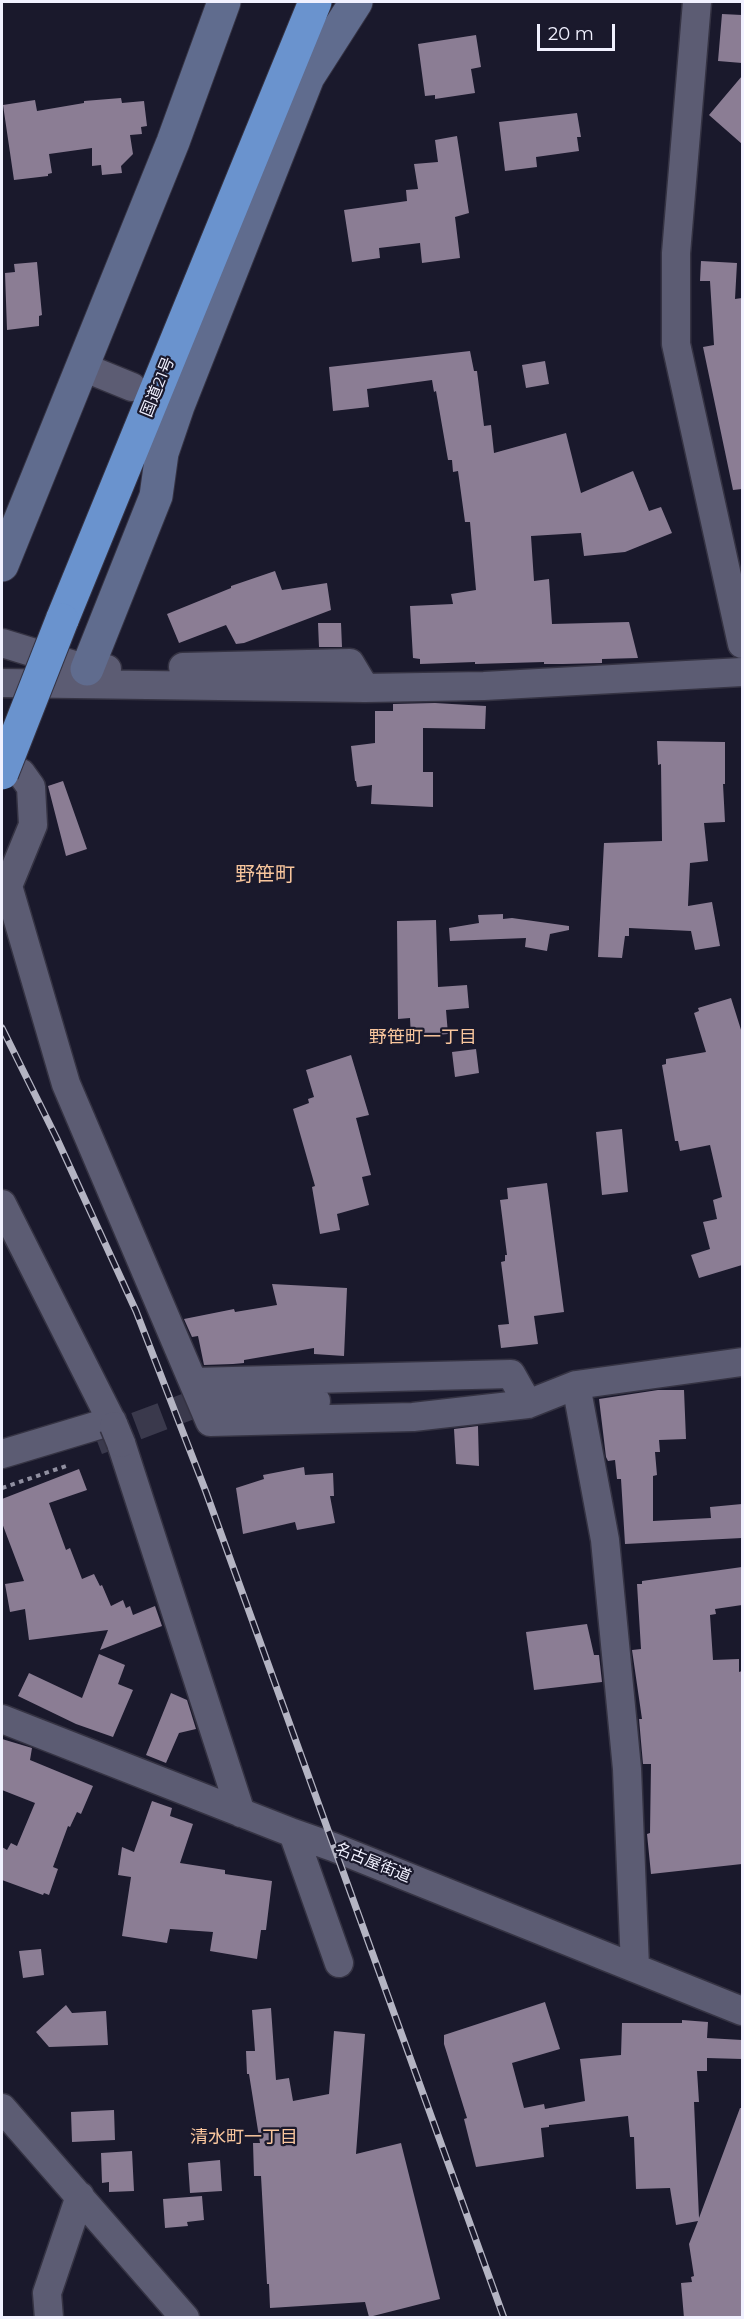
<!DOCTYPE html>
<meta charset="utf-8">
<style>
body{margin:0}
#map{position:relative;width:744px;height:2319px;overflow:hidden;background:#1a192c;font-family:Montserrat,sans-serif}
canvas{display:block}
.frame{position:absolute;inset:0;border:3px solid #f1f1ff;pointer-events:none}
.scale{position:absolute;left:537px;top:24px;width:78px;height:27px;box-sizing:border-box;border:3px solid #f1f1ff;border-top:0;padding-left:8px;font-size:18px;line-height:21px;white-space:nowrap;color:#f1f1ff;-webkit-text-stroke:4px #1a192c;paint-order:stroke}
</style>
<div id="map">
<canvas width="744" height="2319"></canvas>
<div class="frame"></div>
<div class="scale">20 m</div>
</div>
<script>
const c = document.querySelector('canvas').getContext('2d');
c.lineJoin = 'round';
function fillPath(path, color) { c.fillStyle = color; c.fill(path, 'evenodd'); }
const toPath = rows => new Path2D(rows.map(r => 'M' + r).join(''));
function trace(path, color, width, dash) { c.strokeStyle = color; c.lineWidth = width; c.lineCap = dash ? 'butt' : 'round'; c.setLineDash(dash || []); c.stroke(path); }
function label(font, color, halo, rows, align = 'center') {
  c.font = font + ' Montserrat,"Noto Sans JP",sans-serif'; c.lineWidth = 4.5; c.setLineDash([]); c.textBaseline = 'middle'; c.strokeStyle = halo; c.fillStyle = color; for (const [text, x, y, turn = 0] of rows) {
    c.save(); c.translate(x, y); c.rotate((+turn || 0) * Math.PI / 180); c.textAlign = isNaN(turn) ? turn : align; if (halo) c.strokeText(text, 0, 0); c.fillText(text, 0, 0); c.restore();
  }
}
const building = toPath([
 [722,14,742,15,742,63,718,61],
 [476,35,481,67,471,69,475,93,435,99,435,95,425,96,418,44],
 [742,76,742,144,709,115],
 [121,98,122,103,144,101,147,126,141,127,142,134,130,135,133,154,121,166,122,173,102,175,101,165,92,166,92,148,49,154,52,173,48,174,48,176,14,180,3,105,35,100,37,111,84,103,84,101],
 [577,113,581,137,577,137,579,151,536,157,537,167,505,171,499,122],
 [457,136,469,213,455,217,460,258,422,263,420,243,379,248,380,258,352,262,344,210,407,201,406,190,418,189,414,164,438,162,435,140],
 [701,261,737,263,735,299,742,298,742,489,733,490,703,347,714,345,710,281,700,281],
 [37,262,42,315,39,316,39,326,7,330,5,273,15,272,14,264],
 [470,351,474,371,477,371,484,426,491,425,494,453,566,433,581,493,633,471,649,511,661,507,672,533,625,552,584,556,581,533,531,536,534,581,549,579,552,624,629,622,638,658,602,659,602,663,563,664,544,664,544,662,475,664,475,662,420,664,420,659,413,658,410,606,453,604,451,594,476,590,470,522,465,522,458,471,453,472,452,460,448,460,436,391,434,392,432,380,367,389,369,407,333,411,329,367],
 [545,361,549,384,526,388,522,365],
 [275,571,282,590,327,583,331,610,244,643,236,644,226,625,179,643,167,614,231,588,231,586],
 [318,623,341,623,342,647,319,647],
 [435,703,486,706,485,729,423,728,423,772,433,772,433,807,371,804,372,785,357,787,356,781,355,781,351,746,375,743,375,711,393,711,393,704],
 [657,741,725,742,725,784,723,784,725,822,704,823,708,861,690,863,688,906,712,902,720,946,695,950,691,931,629,928,629,936,625,936,622,958,598,957,604,843,662,841,661,764,658,765],
 [63,781,87,849,66,856,48,786],
 [503,914,503,919,512,918,569,926,569,930,550,934,547,951,525,947,526,938,450,941,449,928,479,923,478,915],
 [436,920,438,987,467,985,469,1008,446,1010,448,1034,411,1037,410,1018,398,1019,397,921],
 [731,998,742,1033,742,1265,699,1278,691,1255,710,1249,703,1222,717,1219,713,1200,722,1197,710,1145,680,1151,678,1141,675,1141,662,1065,666,1064,666,1059,706,1052,694,1013,699,1011,698,1008],
 [476,1049,479,1073,455,1077,452,1052],
 [351,1055,369,1115,356,1118,371,1175,362,1177,369,1205,337,1214,340,1230,320,1234,312,1187,315,1186,293,1109,309,1103,308,1099,314,1097,306,1070],
 [622,1129,628,1192,602,1195,596,1132],
 [547,1183,564,1312,534,1316,538,1344,501,1348,498,1325,509,1324,501,1262,505,1261,505,1255,507,1255,500,1200,508,1199,507,1188],
 [272,1284,347,1288,344,1356,314,1354,314,1348,244,1360,244,1363,233,1364,204,1365,198,1336,192,1337,184,1319,234,1309,235,1312,277,1305],
 [658,1390,684,1390,686,1439,659,1440,660,1452,655,1452,657,1475,653,1476,653,1521,711,1518,710,1507,742,1504,742,1538,625,1544,621,1479,617,1479,615,1460,608,1461,606,1457,599,1399],
 [478,1426,479,1466,456,1464,454,1429],
 [304,1467,305,1475,333,1473,334,1496,330,1496,335,1523,297,1530,295,1522,243,1534,236,1488,264,1479,263,1475],
 [79,1469,87,1490,49,1503,66,1550,70,1548,82,1579,94,1574,100,1586,102,1585,111,1606,123,1600,126,1608,130,1606,133,1615,155,1606,162,1626,100,1650,108,1630,29,1640,25,1609,10,1612,5,1584,24,1581,2,1523,2,1499],
 [742,1567,742,1605,715,1609,716,1614,710,1615,713,1660,739,1659,739,1672,742,1671,742,1864,651,1874,647,1834,650,1833,651,1764,643,1764,639,1719,642,1719,632,1650,641,1649,637,1584,642,1584,642,1581],
 [587,1624,594,1655,599,1655,602,1682,534,1690,526,1632],
 [99,1654,125,1665,118,1684,133,1690,113,1737,76,1724,18,1696,29,1673,82,1698],
 [171,1693,187,1700,196,1729,179,1733,166,1763,146,1755],
 [2,1739,32,1748,30,1760,93,1786,81,1814,77,1812,70,1827,68,1826,53,1867,58,1869,49,1895,44,1893,43,1895,2,1880,2,1847,7,1850,11,1843,17,1846,35,1803,2,1790],
 [152,1801,172,1808,170,1816,193,1824,180,1863,225,1870,225,1874,272,1881,266,1930,261,1930,257,1959,210,1951,213,1932,170,1929,167,1943,122,1936,131,1877,118,1875,122,1847,134,1852],
 [41,1949,44,1975,23,1978,19,1951],
 [545,2002,560,2049,512,2063,524,2108,544,2104,545,2109,585,2101,580,2059,621,2055,622,2023,682,2023,682,2020,708,2022,707,2038,742,2040,742,2059,707,2058,707,2071,697,2071,699,2102,694,2102,699,2218,740,2108,742,2108,742,2318,684,2318,681,2283,692,2282,691,2277,694,2276,689,2244,698,2221,676,2225,670,2188,636,2189,634,2137,630,2137,628,2116,549,2125,549,2127,541,2128,544,2157,476,2167,464,2119,467,2118,444,2044,444,2035],
 [66,2005,72,2013,106,2011,108,2045,49,2047,36,2032],
 [271,2008,276,2080,289,2078,293,2101,329,2094,334,2031,365,2034,356,2154,401,2143,440,2299,369,2317,365,2302,270,2308,269,2284,267,2284,261,2176,254,2176,253,2143,260,2143,249,2074,247,2074,246,2051,255,2051,252,2010],
 [114,2110,115,2140,72,2142,71,2112],
 [132,2151,134,2191,109,2192,109,2182,102,2183,101,2153],
 [220,2160,222,2191,190,2193,188,2163],
 [202,2196,204,2220,187,2222,188,2226,165,2228,163,2199]
]);
const streetTunnel = toPath([
 [97,1441,208,1399]
]);
const path = toPath([
 [2,1488,69,1465]
]);
const street = toPath([
 [697,2,676,253,676,344,742,644],
 [83,367,132,387],
 [2,643,87,669,107,669],
 [183,667,350,663,365,688],
 [2,683,365,688,484,686,742,672],
 [2,766,21,773,31,787,33,825,8,886,66,1084,210,1422,413,1417,528,1404,576,1385,742,1362],
 [2,1204,114,1426],
 [193,1382,511,1374,528,1404],
 [576,1385,605,1540,627,1769,635,1967],
 [221,1400,316,1401],
 [121,1443,241,1813],
 [2,1454,112,1421],
 [2,1719,293,1833,333,1847,742,2011],
 [293,1833,339,1963],
 [2,2108,185,2318],
 [49,2318,47,2293,80,2196]
]);
const secondary = toPath([
 [2,565,173,142,224,2],
 [87,669,156,496,162,453,178,406,308,77,356,2]
]);
const highway = toPath([
 [62,620,315,2]
]);
const rail = toPath([
 [2,1028,57,1139,136,1311,206,1492,504,2318]
]);
const streetBridge = toPath([
 [114,1426,121,1443]
]);
const highwayBridge = toPath([
 [2,773,62,620]
]);
const streetNames = [
 ["国道21号",158,387,-68],
 ["名古屋街道",373,1863,22]
];
const neighbourhoodNames = [
 ["野笹町一丁目",423,1038],
 ["清水町一丁目",244,2138]
];
const quarterNames = [
 ["野笹町",265,875]
];
fillPath(building, '#8b7d94');
trace(streetTunnel, '#3a394c', 28, [28, 14]);
trace(street, '#353343', 31);
trace(secondary, '#353343', 35);
trace(highway, '#353343', 35);
trace(path, '#908fa0', 4, [4.5, 4.5]);
trace(street, '#5c5c73', 28);
trace(secondary, '#606c8e', 33);
trace(highway, '#6a93ce', 33);
trace(rail, '#b4b4c3', 7);
trace(rail, '#1a192c', 4.5, [14]);
trace(streetBridge, '#353343', 31, []);
trace(highwayBridge, '#353343', 35, []);
trace(streetBridge, '#5c5c73', 28);
trace(highwayBridge, '#6a93ce', 33);
label('16px', '#f1f1ff', '#1a192c', streetNames);
label('18px', '#f9c69d', '#1a192c', neighbourhoodNames);
label('20px', '#f9c69d', '#1a192c', quarterNames);
</script>
